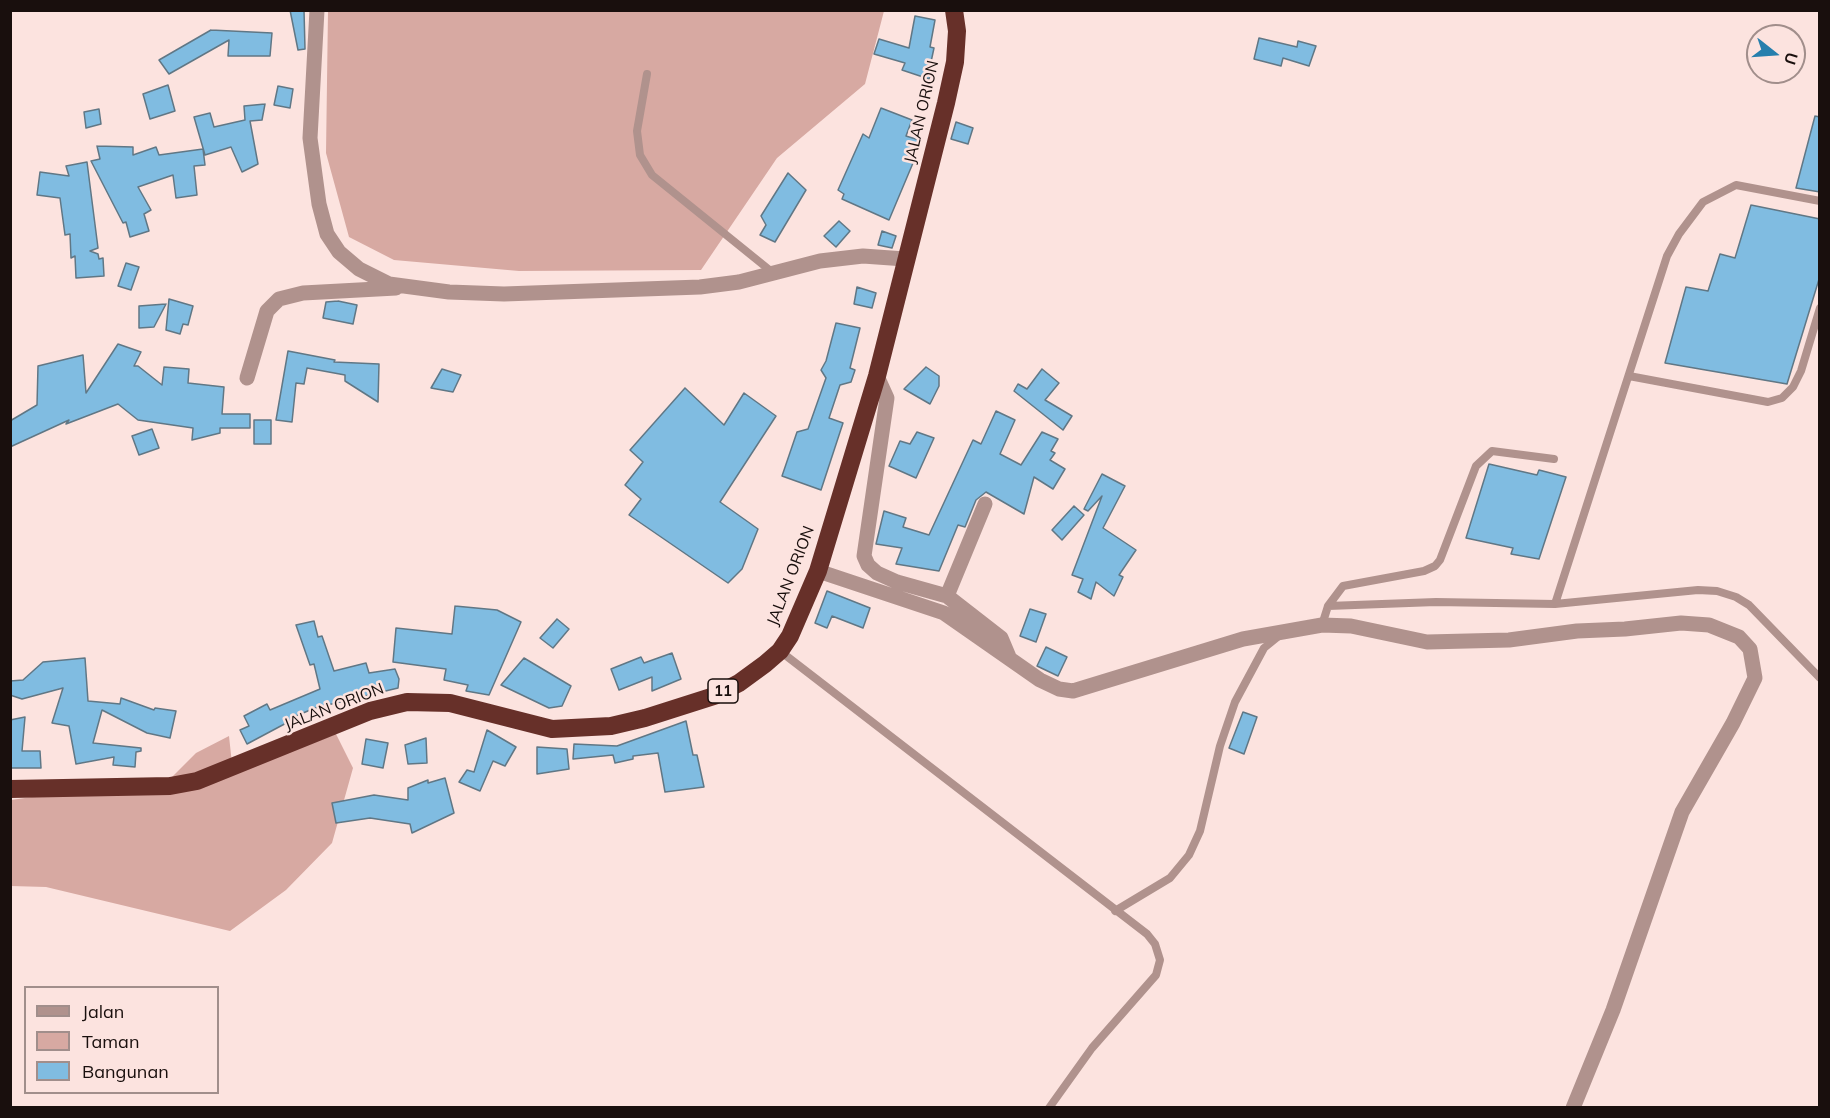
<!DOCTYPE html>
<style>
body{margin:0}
#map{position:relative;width:1830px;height:1118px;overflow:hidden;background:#fce3df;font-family:Mulish,sans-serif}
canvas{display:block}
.frame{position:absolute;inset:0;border:12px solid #190f0d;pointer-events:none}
.legend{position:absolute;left:24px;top:986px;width:195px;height:108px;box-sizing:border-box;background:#fce3df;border:2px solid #a18e8b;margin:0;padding:8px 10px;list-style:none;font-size:18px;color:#190f0d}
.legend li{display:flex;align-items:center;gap:12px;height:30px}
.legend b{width:30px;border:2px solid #a18e8b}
.north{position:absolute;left:1746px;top:24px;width:60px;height:60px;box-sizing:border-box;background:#fce3df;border:2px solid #a18e8b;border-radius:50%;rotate:107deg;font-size:16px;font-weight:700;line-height:24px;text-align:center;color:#190f0d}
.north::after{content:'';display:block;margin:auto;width:21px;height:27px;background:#267fad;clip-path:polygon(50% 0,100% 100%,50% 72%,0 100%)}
</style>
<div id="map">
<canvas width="1830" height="1118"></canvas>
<div class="frame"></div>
<ul class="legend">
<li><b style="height:8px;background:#b0928d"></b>Jalan</li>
<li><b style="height:16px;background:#d7a9a2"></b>Taman</li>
<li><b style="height:16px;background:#80bce1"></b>Bangunan</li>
</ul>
<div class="north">U</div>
</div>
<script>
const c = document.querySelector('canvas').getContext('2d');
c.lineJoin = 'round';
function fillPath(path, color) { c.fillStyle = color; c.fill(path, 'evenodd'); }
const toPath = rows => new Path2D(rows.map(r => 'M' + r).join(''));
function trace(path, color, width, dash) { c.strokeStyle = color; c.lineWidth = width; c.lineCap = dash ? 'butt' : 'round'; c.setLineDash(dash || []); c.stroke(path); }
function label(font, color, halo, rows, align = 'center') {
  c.font = font + ' Mulish,sans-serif'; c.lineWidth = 5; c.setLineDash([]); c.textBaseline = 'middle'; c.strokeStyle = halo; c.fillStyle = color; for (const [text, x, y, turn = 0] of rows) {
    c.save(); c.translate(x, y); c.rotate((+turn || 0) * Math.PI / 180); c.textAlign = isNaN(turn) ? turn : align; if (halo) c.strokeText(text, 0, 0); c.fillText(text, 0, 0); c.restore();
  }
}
const green = toPath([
 [328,11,884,11,865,84,777,158,701,270,519,271,394,260,349,237,326,153],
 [336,734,353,768,332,843,286,890,230,931,46,887,11,886,11,800,172,777,196,753,229,736,233,773]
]);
const building = toPath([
 [290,10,304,10,305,49,298,50,290,10],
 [915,16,935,20,930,47,934,48,931,62,934,63,929,79,902,70,905,63,874,54,879,39,909,48,915,16],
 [211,30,272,33,270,56,228,56,229,40,169,74,159,60,211,30],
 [1259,38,1297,47,1298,41,1316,46,1309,66,1283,58,1281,66,1254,59,1259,38],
 [168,85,175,111,150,119,143,94,168,85],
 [278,86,293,89,290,108,274,105,278,86],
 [265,104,262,120,250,121,258,164,242,172,231,147,205,155,194,117,210,113,214,127,245,120,244,106,265,104],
 [881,108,912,120,906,136,919,140,913,163,889,220,842,199,844,194,838,190,863,134,869,138,881,108],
 [99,109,101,124,86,128,84,112,99,109],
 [1815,116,1820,117,1820,192,1796,188,1815,116],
 [956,122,973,128,968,144,951,139,956,122],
 [97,146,133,147,133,155,156,147,159,155,203,149,205,165,194,166,197,195,176,198,173,175,138,187,151,210,144,214,149,231,130,237,126,222,123,223,91,161,100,159,97,146],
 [87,162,98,248,90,251,98,254,99,259,103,258,104,276,76,278,75,256,71,258,70,234,65,235,60,198,37,195,40,172,69,176,66,166,87,162],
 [788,173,806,190,775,242,760,235,766,225,761,216,788,173],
 [1751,205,1820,219,1820,276,1787,384,1665,363,1686,287,1708,291,1720,254,1735,258,1751,205],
 [839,221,850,231,836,247,824,236,839,221],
 [882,231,896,236,892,248,878,245,882,231],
 [126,263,139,267,131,290,118,286,126,263],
 [857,287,876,293,872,308,854,304,857,287],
 [169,299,193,306,188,325,183,324,180,334,166,330,169,299],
 [338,301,357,305,353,324,323,318,326,302,338,301],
 [166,304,154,327,139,328,139,306,166,304],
 [836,323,860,328,850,368,855,370,851,382,840,385,829,418,843,423,821,490,782,476,797,432,808,429,826,378,821,370,826,361,836,323],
 [118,344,141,352,134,366,138,366,162,385,164,367,189,369,188,383,224,387,222,414,250,414,250,428,220,428,220,433,192,440,193,428,138,420,118,404,66,424,69,420,10,447,10,421,37,405,38,366,83,355,86,393,118,344],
 [288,351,335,360,334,362,379,364,378,402,345,381,345,375,307,368,304,384,296,383,292,422,276,420,288,351],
 [926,367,939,376,939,386,930,404,904,389,926,367],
 [442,369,461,375,453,392,431,388,442,369],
 [1042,369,1059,383,1045,400,1072,416,1063,430,1014,391,1018,384,1027,389,1042,369],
 [685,388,724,425,744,393,776,416,720,502,758,529,742,569,728,583,629,515,641,499,625,485,643,462,630,450,685,388],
 [996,411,1015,420,1000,454,1021,465,1042,432,1058,439,1051,451,1055,453,1050,460,1065,469,1053,489,1034,477,1024,514,986,492,976,500,965,527,958,525,939,571,896,564,902,548,876,544,884,511,906,518,903,527,929,535,973,440,981,444,996,411],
 [254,420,271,420,271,444,254,444,254,420],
 [152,429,159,448,139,455,132,436,152,429],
 [917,432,934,438,916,478,889,466,900,441,910,444,917,432],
 [1489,464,1537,475,1539,470,1566,477,1539,559,1511,554,1513,548,1466,538,1489,464],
 [1102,474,1125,486,1103,528,1136,550,1119,575,1123,577,1114,596,1096,582,1091,599,1078,592,1083,579,1072,575,1102,496,1088,511,1084,509,1102,474],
 [1074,506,1084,515,1062,540,1052,530,1074,506],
 [827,591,870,608,863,628,832,616,827,628,815,623,827,591],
 [455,606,497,610,521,622,489,695,466,691,468,685,444,680,446,669,393,662,396,628,452,634,455,606],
 [1030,609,1046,614,1036,642,1020,636,1030,609],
 [557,619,569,629,553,648,540,638,557,619],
 [314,621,318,637,322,636,334,671,366,663,369,673,395,669,399,679,398,688,315,708,291,718,292,720,247,744,240,730,249,726,244,716,267,704,270,710,320,689,314,664,310,665,296,625,314,621],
 [1046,647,1067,657,1058,676,1037,666,1046,647],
 [672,653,681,679,652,691,652,677,619,690,611,669,641,657,644,663,672,653],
 [85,658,88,701,120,704,121,698,154,710,155,708,176,711,170,738,147,733,102,710,93,743,141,748,141,751,136,752,135,767,113,765,114,757,76,764,69,726,52,723,63,688,22,699,10,695,10,681,23,680,43,662,85,658],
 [524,658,571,686,562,706,549,708,501,685,524,658],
 [1243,712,1257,717,1244,754,1229,748,1243,712],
 [25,717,22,751,40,751,41,768,10,768,10,720,25,717],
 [686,721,693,755,697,755,704,787,665,792,658,753,633,756,633,759,615,763,613,755,573,759,574,744,617,746,686,721],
 [487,730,516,747,505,766,493,761,480,791,459,782,467,770,474,772,487,730],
 [426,738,427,763,408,764,405,745,426,738],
 [366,739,388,743,383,768,362,764,366,739],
 [537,747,567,749,569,769,537,774,537,747],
 [445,778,454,813,412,833,410,824,370,818,336,823,332,803,374,795,408,800,408,788,428,780,428,783,445,778]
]);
const lane = toPath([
 [647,74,637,131,640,155,652,175,772,272],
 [1629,376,1768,402,1782,398,1793,387,1801,371,1820,308],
 [1555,604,1667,256,1679,234,1703,202,1736,185,1820,201],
 [1328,606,1343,586,1424,571,1435,566,1440,560,1476,466,1492,451,1554,459],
 [1322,625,1328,606,1436,602,1555,604,1698,590,1717,591,1736,597,1749,605,1820,678],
 [780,651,1147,934,1155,944,1160,960,1156,975,1092,1048,1049,1108],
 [1115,911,1170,878,1189,855,1200,831,1220,746,1235,702,1264,648,1280,635]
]);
const street = toPath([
 [317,10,310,138,319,204,327,234,339,252,359,269,389,284,449,292,504,294,700,287,739,282,820,261,863,256,905,259],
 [877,376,887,398,864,556,868,565,877,573,897,582,947,596,1001,638,1009,657],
 [247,378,267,311,279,299,303,293,396,288],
 [818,571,944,613,1040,680,1059,689,1073,691,1243,639,1322,625,1351,626,1427,642,1509,640,1577,631,1625,629,1681,623,1709,625,1739,637,1750,649,1755,678,1733,723,1682,812,1613,1010,1573,1108],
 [947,596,985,504]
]);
const highway = toPath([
 [10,789,170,786,197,781,370,711,407,702,450,703,552,729,611,726,645,718,714,696,739,683,765,664,780,651,790,636,818,571,877,376,946,103,955,62,957,31,954,10]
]);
const shields = [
 [723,691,30]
];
const shieldNames = [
 ["11",723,691]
];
const streetNames = [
 ["JALAN ORION",922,112,-77],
 ["JALAN ORION",791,576,-69],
 ["JALAN ORION",334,707,-21]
];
fillPath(green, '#d7a9a2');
fillPath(building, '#80bce1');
trace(building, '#607785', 1.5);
trace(lane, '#b0928d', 8);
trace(street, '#b0928d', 15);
trace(highway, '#673029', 18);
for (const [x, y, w] of shields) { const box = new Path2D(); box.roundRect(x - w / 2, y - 12, w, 24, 4.5); c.fillStyle = '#fce3df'; c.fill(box); trace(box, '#190f0d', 1.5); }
label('bold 15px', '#190f0d', null, shieldNames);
label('16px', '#190f0d', '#fce3df', streetNames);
</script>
